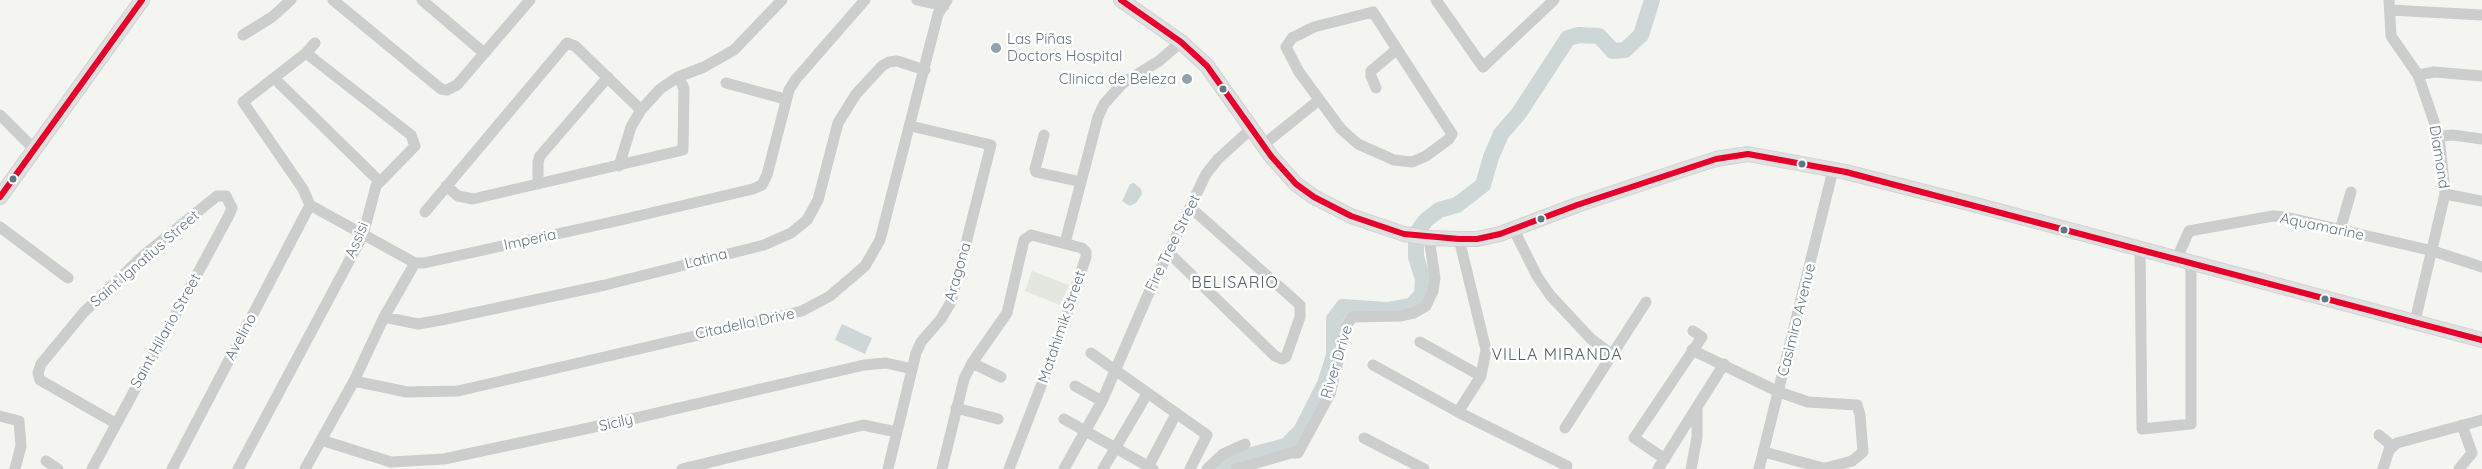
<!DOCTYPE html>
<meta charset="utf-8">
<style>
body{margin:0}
canvas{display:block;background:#f4f4f1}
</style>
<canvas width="2482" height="469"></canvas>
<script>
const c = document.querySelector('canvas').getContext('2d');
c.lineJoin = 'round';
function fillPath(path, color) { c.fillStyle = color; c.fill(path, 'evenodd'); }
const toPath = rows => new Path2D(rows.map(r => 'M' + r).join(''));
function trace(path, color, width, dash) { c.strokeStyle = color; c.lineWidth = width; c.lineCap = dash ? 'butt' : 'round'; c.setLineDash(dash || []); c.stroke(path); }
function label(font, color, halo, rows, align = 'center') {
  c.font = font + ' Quicksand,sans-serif'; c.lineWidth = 5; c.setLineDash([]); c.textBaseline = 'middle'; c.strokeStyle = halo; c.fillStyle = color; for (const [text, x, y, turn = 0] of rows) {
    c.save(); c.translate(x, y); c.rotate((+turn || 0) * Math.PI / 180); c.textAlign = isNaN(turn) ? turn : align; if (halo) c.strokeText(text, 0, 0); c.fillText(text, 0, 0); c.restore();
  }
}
const green = toPath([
 [1032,271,1069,285,1060,305,1025,291]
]);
const water = toPath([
 [1134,183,1141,189,1142,194,1136,203,1130,206,1122,201,1130,184],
 [842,324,872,338,865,354,835,340]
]);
const river = toPath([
 [1221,469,1224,465,1240,458,1286,446,1301,431,1325,384,1334,355,1334,319,1343,307,1388,310,1411,306,1422,295,1423,279,1416,257,1416,243,1418,231,1426,220,1439,210,1457,205,1483,185,1491,157,1501,134,1519,113,1568,38,1579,35,1599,36,1613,51,1625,50,1641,35,1652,0]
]);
const minor = toPath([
 [333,0,441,89,447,90,457,85,530,0],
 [422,0,484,53],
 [917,0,944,6],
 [1436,0,1483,67,1554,0],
 [2389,0,2391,36,2418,75,2439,136,2444,182,2445,194,2415,321],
 [2390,10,2482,15],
 [1373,12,1452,134,1449,139,1426,156,1412,162,1394,160,1358,144,1341,129,1299,72,1286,47,1292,38,1314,27,1373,12],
 [243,35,272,17,291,0],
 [315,43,306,53,243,102,303,189,310,205,415,263,424,263,621,220,753,189,762,185,767,175,789,90,796,79,865,0],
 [2418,75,2434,72,2482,76],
 [274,78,379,181],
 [726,83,785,99],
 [1376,88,1371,76,1371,71,1396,50],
 [0,115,34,149],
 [1044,135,1035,169,1036,172,1081,182],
 [2439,136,2453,135,2482,139],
 [1263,145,1319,100],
 [619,166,631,127,641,110,660,89,678,77,704,67,734,50,782,0],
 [538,184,538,162,540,156,608,77],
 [446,186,458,196,473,199,683,150,684,88,678,77],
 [2445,194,2482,201],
 [425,212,567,43,575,46,641,110],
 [0,227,68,278],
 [1513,228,1537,276,1550,295,1591,339,1611,354],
 [2340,230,2351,192],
 [1065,243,1098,117,1104,104,1123,83,1159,61,1181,42],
 [2140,249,2142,429,2191,424,2191,262],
 [1168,252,1275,356,1282,359,1286,357,1300,317,1300,305,1190,207],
 [2177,258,2189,231,2273,216,2286,217,2433,251,2482,267],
 [384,317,418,324,441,320,605,285,764,245,791,233,807,220,818,200,838,123,856,94,882,66,889,62,897,61,925,70],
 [1420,342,1481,376],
 [1692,350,1779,392,1808,402,1857,405,1860,415,1863,452,1852,461,1826,468],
 [1091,353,1207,435,1190,469],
 [972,363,1001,377],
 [1373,365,1458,412,1567,466],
 [354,381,407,392,458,391,802,311,830,296,865,266,880,240,938,14,947,0],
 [1075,386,1102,401],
 [956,408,998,419],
 [1458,412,1481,376,1486,350,1459,239],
 [0,416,19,421,21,446,15,469],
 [1064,419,1153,469],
 [1565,428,1646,302],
 [2379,435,2392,446],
 [1364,438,1424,469],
 [321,440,391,462,444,459,636,418,864,365,886,363,912,369],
 [1764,452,1827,469],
 [1665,459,1634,438,1702,337,1693,331],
 [46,461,58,469],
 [92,469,228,217,232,208,226,196,217,196,144,255,84,312,41,364,38,373,40,380,115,423],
 [172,469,310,205],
 [238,469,363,235,376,186,415,146,411,135,306,53],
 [305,469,354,381,384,317,415,263],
 [682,469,863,425,897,432],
 [888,469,916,353,921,342,941,319,951,302,991,145,911,126],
 [942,469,964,379,972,363,1007,313,1024,240,1031,235,1082,248,1086,252,1086,257,1054,352,1009,469],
 [1064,469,1102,401,1147,297,1206,174,1218,159,1251,129],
 [1103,469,1147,394],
 [1147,469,1176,414],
 [1207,469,1223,454,1245,444],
 [1236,469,1291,453,1298,453,1330,394,1347,325,1352,317,1400,316,1414,313,1426,306,1433,291,1435,278,1429,238],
 [1658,469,1724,364],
 [1691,469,1697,437,1697,409],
 [1759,469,1833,170],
 [2383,469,2389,450,2397,443,2482,420],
 [2459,469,2472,453,2462,425]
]);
const major = toPath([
 [1121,0,1181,42,1207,66,1271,156,1296,184,1314,197,1351,216,1404,234,1429,238,1459,239,1477,239,1500,234,1577,205,1682,170,1716,159,1748,154,1846,172,1976,205,2482,340],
 [0,197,142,0]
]);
const bus1 = toPath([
 [1121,0,1181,42,1207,66,1271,156,1296,184,1314,197,1351,216,1404,234,1459,239,1477,239,1500,234,1577,205,1716,159,1748,154,1846,172,2482,340],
 [0,197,142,0]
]);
const markers = [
 [996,48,6,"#94a3ab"],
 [1187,79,6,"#94a3ab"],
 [1223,89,4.5,"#617785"],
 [1802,164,4.5,"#617785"],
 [13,179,4.5,"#617785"],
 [1541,219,4.5,"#617785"],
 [2064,230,4.5,"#617785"],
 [2325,299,4.5,"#617785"]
];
const poiNames = [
 ["Las Piñas",1007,39],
 ["Doctors Hospital",1007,56],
 ["Clinica de Beleza",1176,79,"right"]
];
const streetNames = [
 ["Diamond",2439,157,81],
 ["Aquamarine",2322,227,12],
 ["Assisi",357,240,-67],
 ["Imperia",530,240,-12],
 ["Fire Tree Street",1173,243,-64],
 ["Saint Ignatius Street",145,259,-41],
 ["Latina",706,259,-14],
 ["Aragona",958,272,-74],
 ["Casimiro Avenue",1797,320,-76],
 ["Citadella Drive",745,324,-12],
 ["Matahimik Street",1062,327,-71],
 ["Saint Hilario Street",166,331,-61],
 ["Avelino",241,337,-62],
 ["River Drive",1337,362,-73],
 ["Sicily",616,423,-13]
];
const neighbourhoodNames = [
 ["BELISARIO",1235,283],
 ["VILLA MIRANDA",1557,355]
];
fillPath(green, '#e4e7df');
fillPath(water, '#cdd7d8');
trace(river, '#cdd7d8', 16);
trace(major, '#d1d2d1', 16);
trace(minor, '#cccdcd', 11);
trace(major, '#e0e0e0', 14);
trace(bus1, '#e4002b', 6);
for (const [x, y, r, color] of markers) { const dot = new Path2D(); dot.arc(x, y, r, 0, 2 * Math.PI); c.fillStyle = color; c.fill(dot); trace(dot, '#fff', 2); }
label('15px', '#617785', '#fff', poiNames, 'left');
label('15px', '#617785', '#fff', streetNames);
c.letterSpacing = '1px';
label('16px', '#4f6069', '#fff', neighbourhoodNames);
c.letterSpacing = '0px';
</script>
